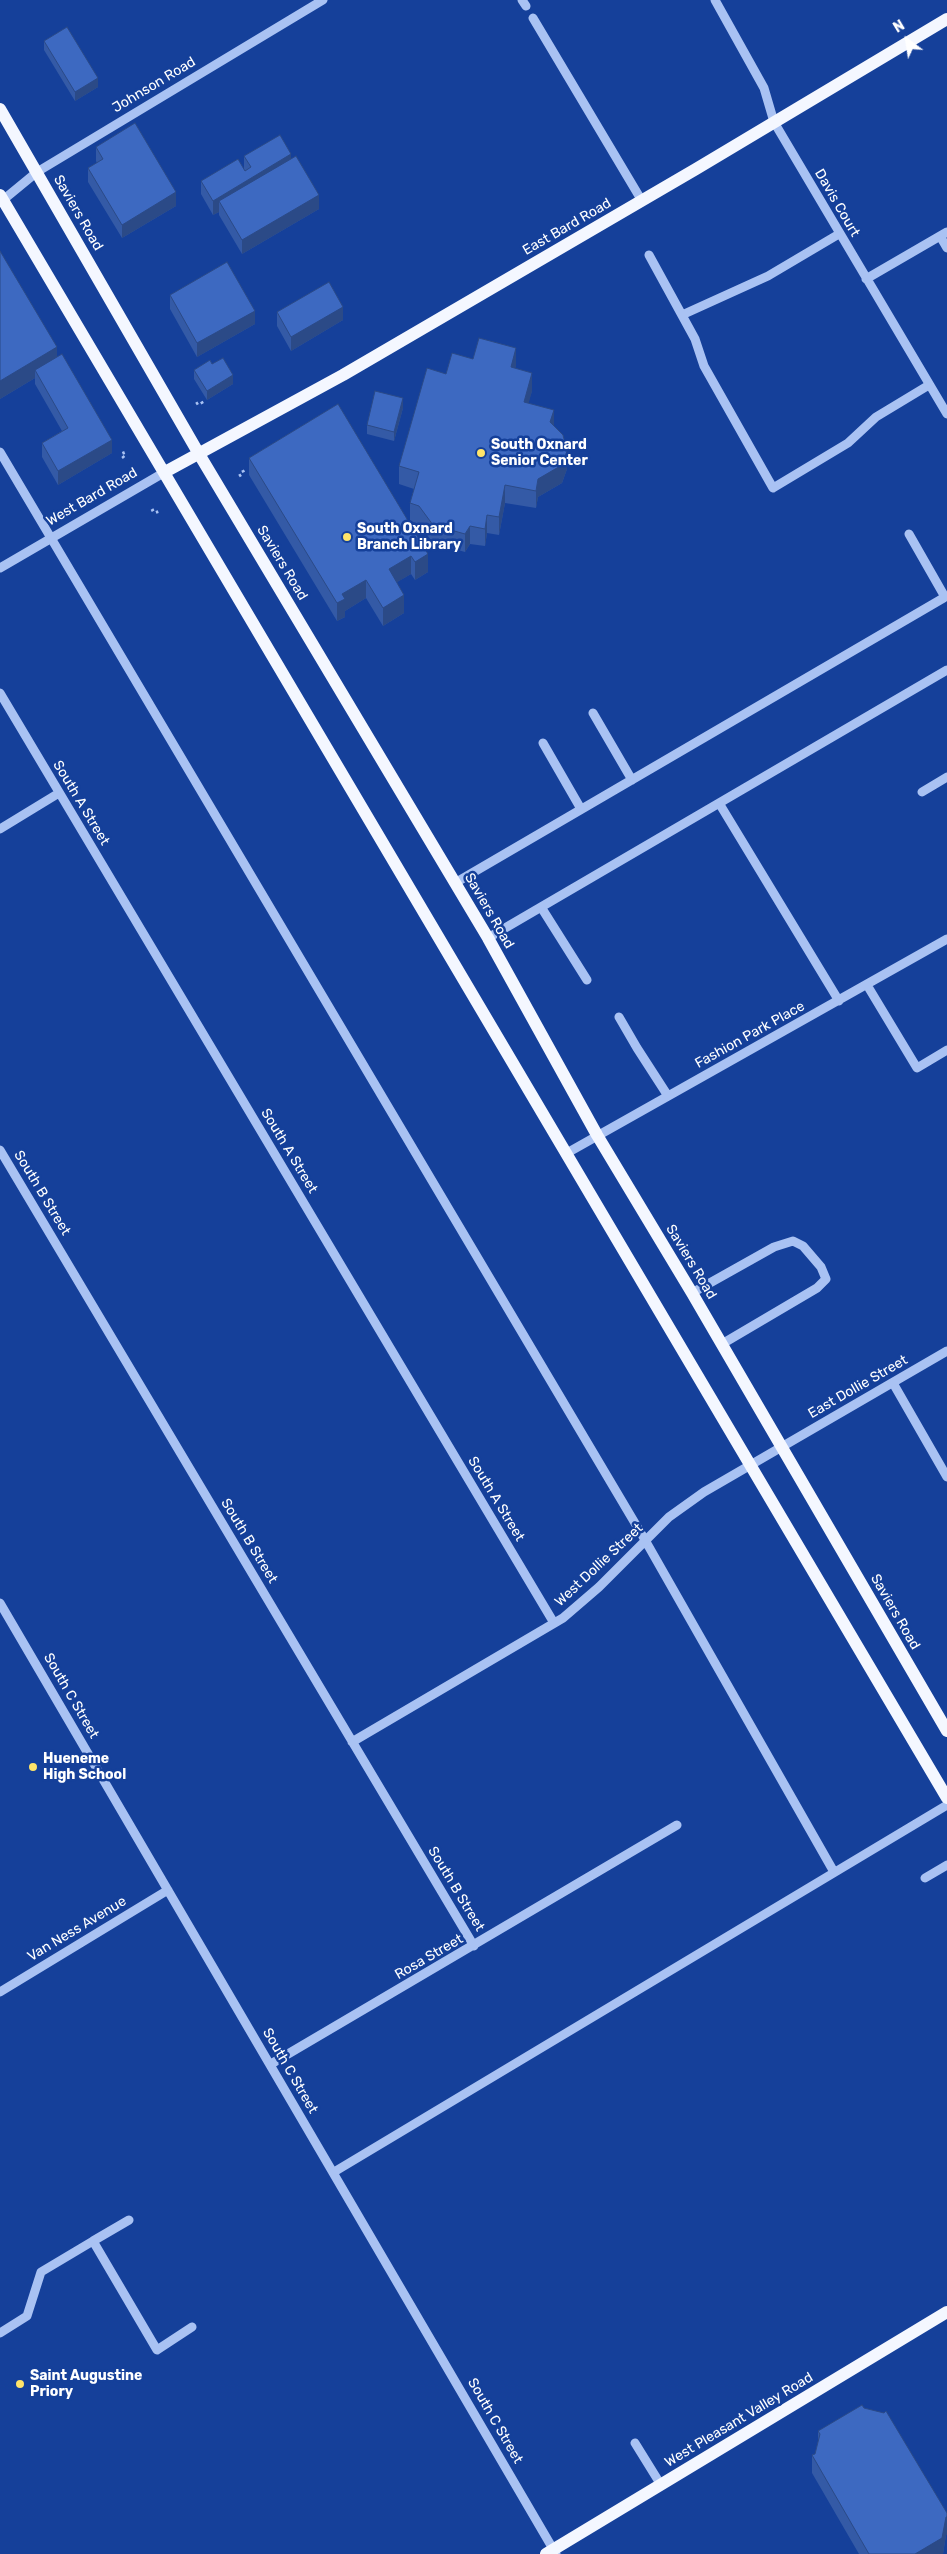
<!DOCTYPE html>
<style>
body{margin:0}
#map{position:relative;width:947px;height:2554px;overflow:hidden;background:#15409a;font-family:Rubik,sans-serif}
canvas{display:block}
.north{position:absolute;left:882px;top:15px;width:50px;height:50px;-webkit-text-stroke:4px #15409a;paint-order:stroke;rotate:329deg;font-size:14px;font-weight:700;line-height:20px;text-align:center;color:#fff}
.north::after{content:'';display:block;margin:auto;width:18px;height:22px;background:#fff;clip-path:polygon(50% 0,100% 100%,50% 72%,0 100%)}
</style>
<div id="map">
<canvas width="947" height="2554"></canvas>
<div class="north">N</div>
</div>
<script>
const c = document.querySelector('canvas').getContext('2d');
c.lineJoin = 'round';
const toPath = rows => new Path2D(rows.map(r => 'M' + r).join(''));
function trace(path, color, width, dash) { c.strokeStyle = color; c.lineWidth = width; c.lineCap = dash ? 'butt' : 'round'; c.setLineDash(dash || []); c.stroke(path); }
function fillPath(path, color) { c.fillStyle = color; c.fill(path, 'evenodd'); }
function label(font, color, halo, rows, align = 'center') {
  c.font = font + ' Rubik,sans-serif'; c.lineWidth = 5; c.setLineDash([]); c.textBaseline = 'middle'; c.strokeStyle = halo; c.fillStyle = color; for (const [text, x, y, turn = 0] of rows) {
    c.save(); c.translate(x, y); c.rotate((+turn || 0) * Math.PI / 180); c.textAlign = isNaN(turn) ? turn : align; if (halo) c.strokeText(text, 0, 0); c.fillText(text, 0, 0); c.restore();
  }
}
const path = toPath([
 [196,404,201,401,204,406],
 [124,458,121,454,126,452],
 [239,476,244,473,241,467],
 [152,509,154,513,160,511]
]);
const minor = toPath([
 [522,0,526,6],
 [715,0,764,88,774,122,947,414],
 [533,18,642,201],
 [3,200,37,172,323,0],
 [940,236,947,248],
 [649,255,695,339,704,366,773,488,848,443,876,417,929,385],
 [866,279,947,232],
 [682,315,768,276,839,234],
 [0,452,645,1540,834,1872],
 [909,534,945,597],
 [0,568,165,472],
 [0,693,554,1623],
 [593,713,632,780],
 [543,743,581,809],
 [922,792,947,777],
 [719,803,839,1001],
 [0,829,59,793],
 [455,883,947,596],
 [541,907,587,980],
 [488,938,947,670],
 [867,985,917,1068,947,1050],
 [619,1017,637,1048,668,1096],
 [0,1150,474,1946],
 [567,1153,947,939],
 [692,1293,774,1247,793,1241,803,1246,821,1267,826,1279,817,1288,722,1344],
 [893,1383,947,1477],
 [0,1603,556,2554],
 [352,1742,563,1618,599,1587,669,1517,704,1492,947,1351],
 [925,1878,947,1865],
 [0,1992,168,1890],
 [271,2064,677,1825],
 [334,2172,947,1805],
 [93,2241,129,2220],
 [0,2333,27,2316,41,2272,93,2241,157,2350,192,2327],
 [635,2443,661,2485]
]);
const major = toPath([
 [0,109,199,454,488,938,597,1135,692,1293,947,1731],
 [0,195,947,1798],
 [165,472,343,375,696,169,947,19],
 [546,2554,947,2312]
]);
const wall = toPath([
 [44,41,98,87,75,101,44,50],
 [96,147,176,206,122,238,88,182,88,168,97,163,96,161],
 [244,156,291,159,319,209,242,254,219,215,219,212,213,215,201,194,201,181,244,170],
 [0,251,57,357,112,453,58,485,42,457,42,443,62,431,35,384,35,378,0,399],
 [170,295,255,324,197,357,170,309],
 [277,312,343,320,291,351,277,326],
 [473,359,516,366,515,368,532,391,528,403,554,426,567,469,562,483,538,497,536,508,505,503,499,535,487,533,485,546,470,544,465,552,433,543,419,524,410,521,410,503,414,489,399,484,399,466,446,374],
 [212,364,233,384,207,400,194,379,194,370],
 [338,404,428,572,415,580,411,574,397,582,404,613,383,626,366,598,345,611,345,617,337,621,249,475,249,458],
 [403,408,394,441,367,434,367,425],
 [818,2431,946,2535,943,2554,859,2554,812,2473,812,2455,815,2454,818,2442]
]);
const shadedWall = toPath([
 [98,78,98,87,75,101,75,92],
 [291,154,291,168,219,201,219,212,213,215,213,201],
 [176,192,176,206,122,238,122,225],
 [319,195,319,209,242,254,242,240],
 [343,307,343,320,291,351,291,337],
 [255,311,255,324,197,357,197,343],
 [57,347,57,365,35,370,35,378,0,399,0,381],
 [516,348,516,366,511,385,511,367],
 [532,373,532,391,524,420,524,402],
 [233,375,233,384,207,400,207,391],
 [403,398,403,408,394,441,394,432],
 [554,410,554,428,550,422],
 [112,440,112,453,58,485,58,471],
 [567,451,567,469,562,483,538,497,536,508,536,491,538,479],
 [505,485,505,503,499,535,499,517],
 [487,515,487,533,485,546,485,529],
 [470,526,470,544,465,552,465,534],
 [428,554,428,572,415,580,415,562],
 [411,556,411,574,389,587,389,569],
 [366,580,366,598,345,611,345,617,337,621,337,603,342,594],
 [404,595,404,613,383,626,383,608],
 [946,2517,947,2517,947,2535,946,2535,943,2554,915,2554]
]);
const building = toPath([
 [67,27,98,78,75,92,44,41,67,27],
 [135,123,176,192,122,225,88,168,103,159,96,147,135,123],
 [280,135,291,154,213,201,201,181,238,159,245,171,251,167,244,156,280,135],
 [296,156,319,195,242,240,219,201,296,156],
 [0,251,57,347,0,381,0,251],
 [227,262,255,311,197,343,170,295,227,262],
 [329,282,343,307,291,337,277,312,329,282],
 [479,338,516,348,511,367,532,373,524,402,554,410,550,422,563,435,567,451,562,465,538,479,536,491,505,485,499,517,487,515,485,529,470,526,465,534,433,525,419,506,410,503,419,472,399,466,427,368,446,374,452,353,473,359,479,338],
 [62,354,112,440,58,471,42,443,68,428,35,370,62,354],
 [223,358,233,375,207,391,194,370,210,360,212,364,223,358],
 [375,391,403,398,394,432,367,425,375,391],
 [338,404,428,554,415,562,411,556,389,569,404,595,383,608,366,580,342,594,345,599,337,603,249,458,338,404],
 [862,2405,864,2408,884,2413,886,2411,947,2513,947,2517,946,2517,942,2538,915,2554,869,2554,812,2455,815,2454,820,2434,818,2431,862,2405]
]);
const markers = [
 [481,453,5,"#ffe46a"],
 [347,537,5,"#ffe46a"],
 [33,1767,5,"#ffe46a"],
 [20,2384,5,"#ffe46a"]
];
const streetNames = [
 ["Johnson Road",154,85,-31],
 ["Davis Court",837,203,60],
 ["Saviers Road",78,213,60],
 ["East Bard Road",567,227,-30],
 ["West Bard Road",92,497,-30],
 ["Saviers Road",282,563,59],
 ["South A Street",81,803,59],
 ["Saviers Road",489,911,60],
 ["Fashion Park Place",750,1035,-29],
 ["South A Street",289,1151,59],
 ["South B Street",42,1193,59],
 ["Saviers Road",691,1262,59],
 ["East Dollie Street",858,1387,-30],
 ["South A Street",496,1499,59],
 ["South B Street",249,1541,59],
 ["West Dollie Street",599,1565,-43],
 ["Saviers Road",895,1612,60],
 ["South C Street",71,1696,60],
 ["South B Street",456,1889,59],
 ["Van Ness Avenue",77,1929,-31],
 ["Rosa Street",429,1957,-30],
 ["South C Street",290,2071,60],
 ["West Pleasant Valley Road",739,2420,-31],
 ["South C Street",495,2421,60]
];
const poiNames = [
 ["South Oxnard",491,445],
 ["Senior Center",491,461],
 ["South Oxnard",357,529],
 ["Branch Library",357,545],
 ["Hueneme",43,1759],
 ["High School",43,1775],
 ["Saint Augustine",30,2376],
 ["Priory",30,2392]
];
trace(path, '#a9c2f3', 3, [2.5, 4]);
trace(minor, '#a9c2f3', 9);
trace(major, '#f4f7ff', 12);
fillPath(wall, '#345aa6');
fillPath(shadedWall, '#2b4a87');
fillPath(building, '#3d69c1');
trace(building, '#2b4a87', 1);
for (const [x, y, r, color] of markers) { const dot = new Path2D(); dot.arc(x, y, r, 0, 2 * Math.PI); c.fillStyle = color; c.fill(dot); trace(dot, '#15409a', 2); }
label('14px', '#fff', '#15409a', streetNames);
label('bold 14px', '#fff', '#15409a', poiNames, 'left');
</script>
